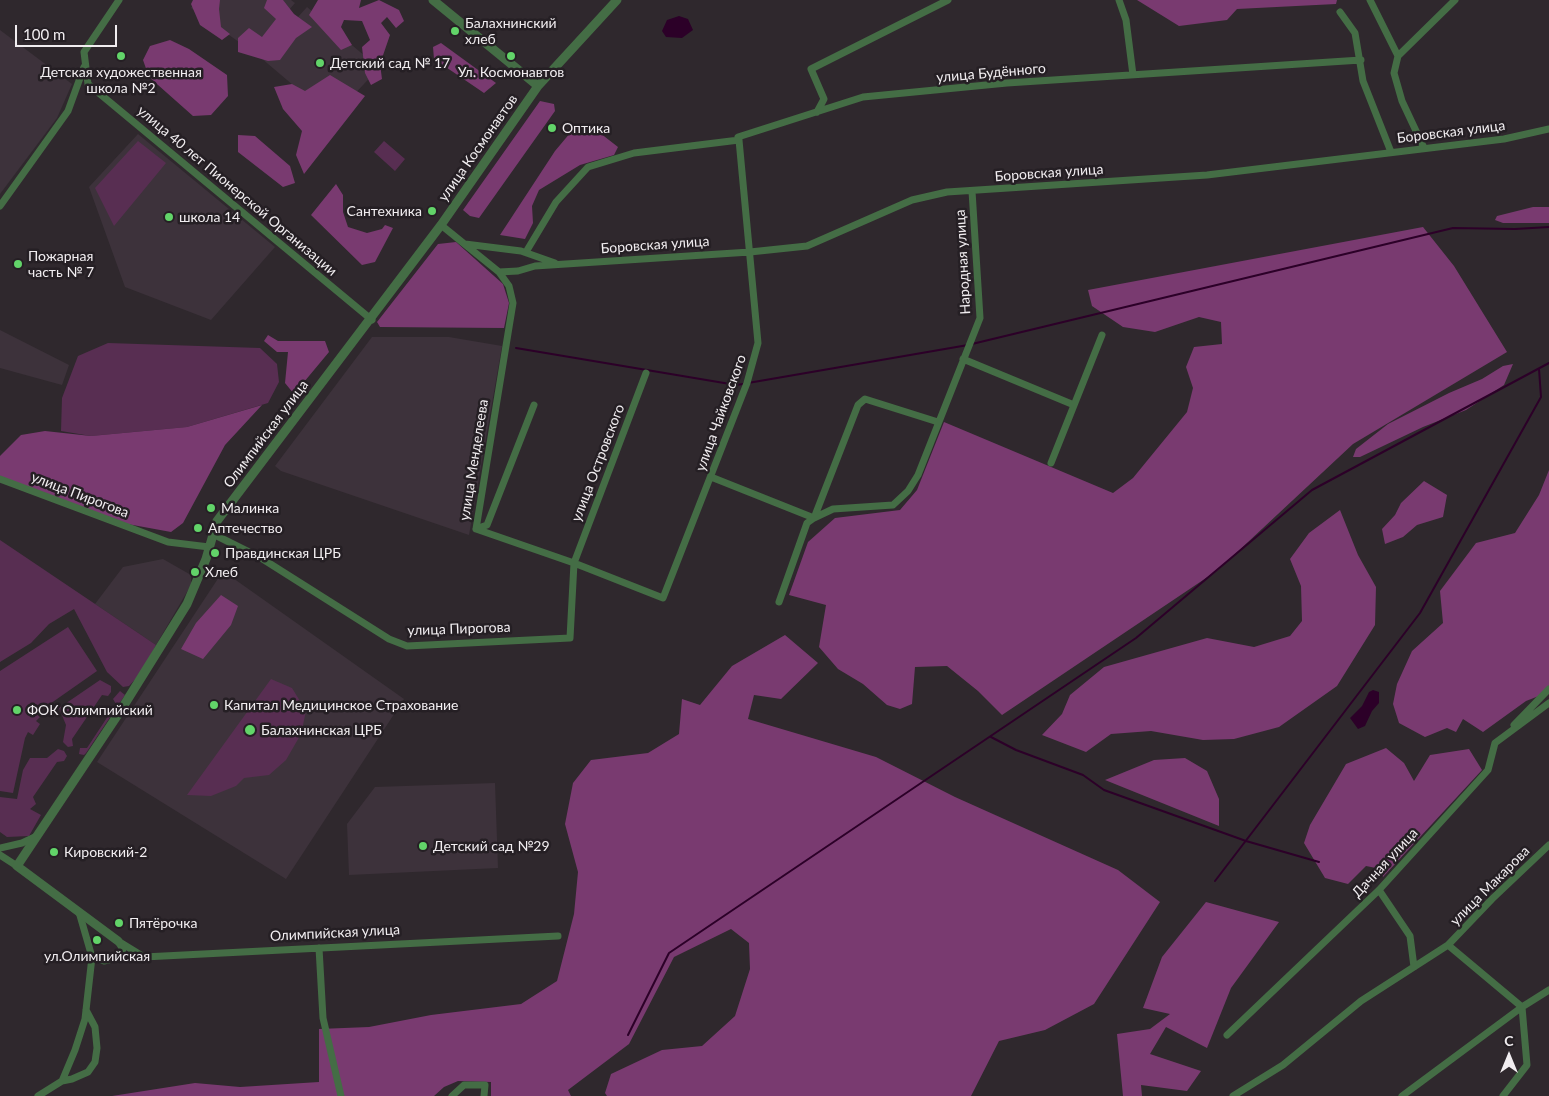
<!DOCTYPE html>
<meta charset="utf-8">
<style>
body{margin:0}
#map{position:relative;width:1549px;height:1096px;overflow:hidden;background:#2f282d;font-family:Lato,sans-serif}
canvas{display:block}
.north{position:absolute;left:1484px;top:1031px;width:50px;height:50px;-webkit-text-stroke:4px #251f24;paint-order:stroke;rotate:0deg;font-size:14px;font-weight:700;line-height:20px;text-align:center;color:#f1edf0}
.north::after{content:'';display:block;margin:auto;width:18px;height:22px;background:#f1edf0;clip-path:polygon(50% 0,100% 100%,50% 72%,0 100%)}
.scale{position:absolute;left:15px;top:25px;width:102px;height:22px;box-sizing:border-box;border:2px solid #f1edf0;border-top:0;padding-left:6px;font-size:15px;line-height:18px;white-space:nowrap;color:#f1edf0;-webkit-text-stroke:4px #251f24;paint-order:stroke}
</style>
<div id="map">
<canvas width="1549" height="1096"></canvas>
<div class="north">С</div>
<div class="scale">100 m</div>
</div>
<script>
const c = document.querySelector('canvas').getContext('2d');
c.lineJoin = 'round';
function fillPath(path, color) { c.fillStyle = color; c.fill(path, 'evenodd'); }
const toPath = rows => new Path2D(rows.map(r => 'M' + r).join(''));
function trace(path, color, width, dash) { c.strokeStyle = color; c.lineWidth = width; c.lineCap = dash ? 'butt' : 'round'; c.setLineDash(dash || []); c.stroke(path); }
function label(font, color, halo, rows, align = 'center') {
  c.font = font + ' Lato,sans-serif'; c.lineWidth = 5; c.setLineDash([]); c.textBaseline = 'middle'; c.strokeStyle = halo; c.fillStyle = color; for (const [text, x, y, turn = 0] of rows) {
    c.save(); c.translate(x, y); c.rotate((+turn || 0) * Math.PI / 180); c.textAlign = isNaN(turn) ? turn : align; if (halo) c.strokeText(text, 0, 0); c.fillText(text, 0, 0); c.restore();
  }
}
const built = toPath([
 [196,0,291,0,295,3,253,52,191,8],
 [307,7,379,68,332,118,261,58],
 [0,30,72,84,57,118,0,194],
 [138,134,275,247,211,320,125,287,89,187],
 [0,330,69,365,62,385,0,368],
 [372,337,449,337,502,346,469,535,281,471,275,466],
 [163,559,191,575,191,585,156,645,95,604,123,567],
 [223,571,404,699,286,879,97,762],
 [495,783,498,868,349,875,347,824,375,787]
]);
const green = toPath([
 [138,141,166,163,114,226,95,188],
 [384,141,405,159,395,171,374,152],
 [108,343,260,348,277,364,279,382,268,403,187,427,91,436,61,431,62,398,78,356],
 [0,540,156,645,140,674,129,686,123,687,107,672,74,609,49,624,31,643,0,662],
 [68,627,97,671,37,713,40,717,36,721,40,724,33,735,28,732,25,738,13,793,0,791,0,671],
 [271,679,292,688,306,711,301,734,286,760,269,775,244,778,236,786,211,796,187,795],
 [100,680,111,686,111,692,108,696,102,695,72,739,73,746,68,747,63,742,66,725,59,708],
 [120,691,125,695,86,753,84,755,79,754,80,748,87,748,116,704,113,699],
 [58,749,64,751,67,756,64,761,57,762,33,797,36,804,30,809,41,815,29,836,7,837,0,832,0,797,17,799,23,770,30,758,47,758]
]);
const forest = toPath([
 [193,0,220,0,219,9,221,27,230,34,222,40,200,25,191,4],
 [267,0,283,0,294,14,312,27,296,38,280,60,268,61,238,52,238,38,249,28,262,37,276,19,264,8],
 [318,0,361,0,359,8,379,0,399,10,404,21,396,28,387,17,381,23,390,35,380,64,382,79,371,85,365,73,362,47,370,40,362,21,344,20,341,27,352,45,341,50,309,15],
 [1137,0,1337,0,1336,4,1237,9,1227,20,1179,26],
 [170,40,189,49,227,75,228,96,211,115,193,116,149,77,143,60,150,46],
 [441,43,496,83,484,93,434,59,433,47],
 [330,75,365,96,304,174,296,155,302,131,283,109,274,87,292,84,305,91],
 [540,101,554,104,555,111,479,218,470,216,463,210],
 [576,126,591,126,618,147,614,155,580,165,539,190,532,206,533,223,525,239,500,235,555,151],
 [238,135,255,136,290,166,295,183,283,187,238,152],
 [336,184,343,195,343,212,348,227,367,233,382,229,385,225,393,228,375,262,362,265,311,215],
 [1533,207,1549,207,1549,223,1503,223,1495,220,1497,216],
 [1423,227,1454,266,1507,352,1353,444,1218,570,1002,715,978,691,947,666,915,667,912,704,900,709,887,705,863,684,838,669,819,647,826,605,789,595,808,542,835,518,900,510,917,490,944,422,1113,493,1133,478,1187,412,1193,388,1186,367,1194,347,1222,344,1221,322,1199,317,1155,332,1123,327,1092,306,1088,290],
 [456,242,503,284,509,303,504,328,380,327,377,322,438,244],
 [268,335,278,341,325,341,329,352,294,394,285,383,288,352,277,352,264,341],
 [1513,364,1504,385,1466,410,1423,427,1360,457,1353,457,1356,449,1388,424,1449,393,1482,379,1503,366],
 [262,405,225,445,183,523,171,532,122,523,0,477,0,456,21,435,45,431,91,436,187,427],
 [1549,470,1549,692,1526,701,1483,732,1463,719,1456,732,1447,728,1425,737,1399,723,1393,704,1397,684,1412,651,1443,623,1440,591,1476,543,1515,533,1539,495],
 [1424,481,1447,495,1443,517,1417,525,1403,537,1385,544,1382,529,1395,515,1401,503],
 [1340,510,1358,555,1376,587,1375,625,1337,686,1279,727,1234,739,1203,740,1151,731,1111,734,1086,752,1042,735,1062,714,1070,695,1104,667,1207,638,1254,647,1290,636,1302,621,1301,586,1290,559,1309,533],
 [221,595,238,606,231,625,203,659,181,649,196,623],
 [785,635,818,663,781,699,754,695,748,719,876,757,955,797,1118,870,1160,902,1094,1004,1045,1030,999,1041,971,1096,607,1096,605,1093,611,1074,662,1050,702,1046,735,1016,750,969,749,943,731,929,674,957,629,1044,568,1090,571,1096,491,1096,491,1082,458,1081,444,1087,434,1096,112,1096,195,1083,240,1087,319,1082,319,1029,369,1027,431,1015,521,1004,557,981,574,914,578,872,565,824,573,783,591,760,648,753,679,734,682,699,700,705,732,666],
 [1386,748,1404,763,1414,781,1430,755,1469,749,1482,770,1383,877,1381,869,1366,866,1348,884,1325,878,1304,843,1310,825,1346,764],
 [1185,758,1207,771,1219,799,1219,826,1105,780,1154,760],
 [1206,902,1279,922,1231,988,1207,1048,1166,1027,1150,1054,1201,1071,1187,1091,1141,1085,1142,1096,1123,1096,1117,1034,1150,1029,1170,1014,1143,1008,1162,957]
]);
const water = toPath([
 [679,16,688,19,693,30,682,38,666,37,662,31,667,20],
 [1373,690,1379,692,1379,703,1372,711,1365,726,1358,729,1350,718,1362,706,1369,692]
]);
const stream = toPath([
 [972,344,1453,228,1515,229,1549,227],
 [516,348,736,385,743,384],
 [748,383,968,345],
 [991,737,1016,750,1083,775,1104,790,1246,841,1319,862],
 [1215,881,1420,613,1541,397,1539,369],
 [628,1035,669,953,1136,638,1312,490,1549,363]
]);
const minor = toPath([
 [119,0,84,52,88,84,372,320],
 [1119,0,1126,20,1133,75],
 [1370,0,1398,56],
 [1340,12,1355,33,1363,81,1391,152],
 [817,112,824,99,811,69,948,0],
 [1424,148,1402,101,1394,73,1398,56,1455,0],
 [0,206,68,111,84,67],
 [441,225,499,272,518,271,535,266,750,252,807,246,912,200,947,192,1207,175,1504,139,1549,129],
 [465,244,521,251,555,263],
 [526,252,556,202,588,167,634,153,739,140,738,137,863,97,1007,83,1361,60],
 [963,359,1074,405],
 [1051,463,1102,335],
 [711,477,814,518,833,509,893,505,908,491,918,475,980,318,972,191],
 [0,479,168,542,209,547],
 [476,529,574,563,663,598,747,383,758,343,739,140],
 [476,529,513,303,509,286,499,272],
 [476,529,487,525,534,405],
 [213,534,261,558,389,639,407,646,570,638,574,563,646,373],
 [779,602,807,523,814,518,858,405,865,399,938,422],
 [1514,725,1549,689],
 [0,848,22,843,37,836],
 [0,855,17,866],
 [1379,890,1410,936,1414,967],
 [79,912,92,957,104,961,120,957,123,949,119,943],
 [118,941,144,957,558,936],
 [1448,945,1522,1007,1527,1065,1503,1096],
 [319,948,323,1018,341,1096],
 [1227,1035,1379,890,1488,770,1495,743,1549,703],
 [62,1081,72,1079,88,1072,95,1062,97,1048,95,1027,86,1010],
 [38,1096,62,1081,75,1050,85,1019,92,957],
 [452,1096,464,1085,485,1085,484,1096],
 [1233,1096,1283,1065,1361,1001,1448,945,1492,899,1549,845],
 [1402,1096,1522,1007,1549,990]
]);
const tertiary = toPath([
 [433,0,538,86],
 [118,941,17,866,121,710,187,604,206,559,217,521,441,225,538,86,617,0]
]);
const markers = [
 [455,31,5,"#62d469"],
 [121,56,5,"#62d469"],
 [511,56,5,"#62d469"],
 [320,63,5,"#62d469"],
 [552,128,5,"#62d469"],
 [432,211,5,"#62d469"],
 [169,217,5,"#62d469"],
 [18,264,5,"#62d469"],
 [211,508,5,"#62d469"],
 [198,528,5,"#62d469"],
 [215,553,5,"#62d469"],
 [195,572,5,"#62d469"],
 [214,705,5,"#62d469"],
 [17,710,5,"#62d469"],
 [250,730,6,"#62d469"],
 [423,846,5,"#62d469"],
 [54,852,5,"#62d469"],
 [119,923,5,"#62d469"],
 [97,940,5,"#62d469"]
];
const poiNames = [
 ["Балахнинский",465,23],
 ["хлеб",465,39],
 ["Детский сад № 17",330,63],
 ["Детская художественная",121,72,"center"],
 ["школа №2",121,88,"center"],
 ["Ул. Космонавтов",511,72,"center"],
 ["Оптика",562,128],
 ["Сантехника",422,211,"right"],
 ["школа 14",179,217],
 ["Пожарная",28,256],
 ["часть № 7",28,272],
 ["Малинка",221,508],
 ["Аптечество",208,528],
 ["Правдинская ЦРБ",225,553],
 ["Хлеб",205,572],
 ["Капитал Медицинское Страхование",224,705],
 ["ФОК Олимпийский",27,710],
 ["Балахнинская ЦРБ",261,730],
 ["Детский сад №29",433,846],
 ["Кировский-2",64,852],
 ["Пятёрочка",129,923],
 ["ул.Олимпийская",97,956,"center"]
];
const streetNames = [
 ["улица Будённого",991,73,-5],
 ["Боровская улица",1451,132,-7],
 ["улица Космонавтов",478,148,-55],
 ["Боровская улица",1049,173,-4],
 ["улица 40 лет Пионерской Организации",237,191,40],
 ["Боровская улица",655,245,-4],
 ["Народная улица",963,262,-93],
 ["улица Чайковского",721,413,-70],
 ["Олимпийская улица",266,434,-53],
 ["улица Менделеева",474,460,-81],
 ["улица Островского",598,463,-69],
 ["улица Пирогова",80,495,21],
 ["улица Пирогова",459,629,-2],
 ["Дачная улица",1385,863,-47],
 ["улица Макарова",1490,886,-45],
 ["Олимпийская улица",335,933,-3]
];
fillPath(built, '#3d323b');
fillPath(green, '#582e52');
fillPath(forest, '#793a70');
fillPath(water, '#2c0028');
trace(stream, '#2c0028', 2);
trace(minor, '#446d45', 7);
trace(tertiary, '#446d45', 9);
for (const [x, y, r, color] of markers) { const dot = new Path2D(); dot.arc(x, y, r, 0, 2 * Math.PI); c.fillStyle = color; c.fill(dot); trace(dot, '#251f24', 2); }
label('14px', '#f1edf0', '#251f24', poiNames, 'left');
label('14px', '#f1edf0', '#251f24', streetNames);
</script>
